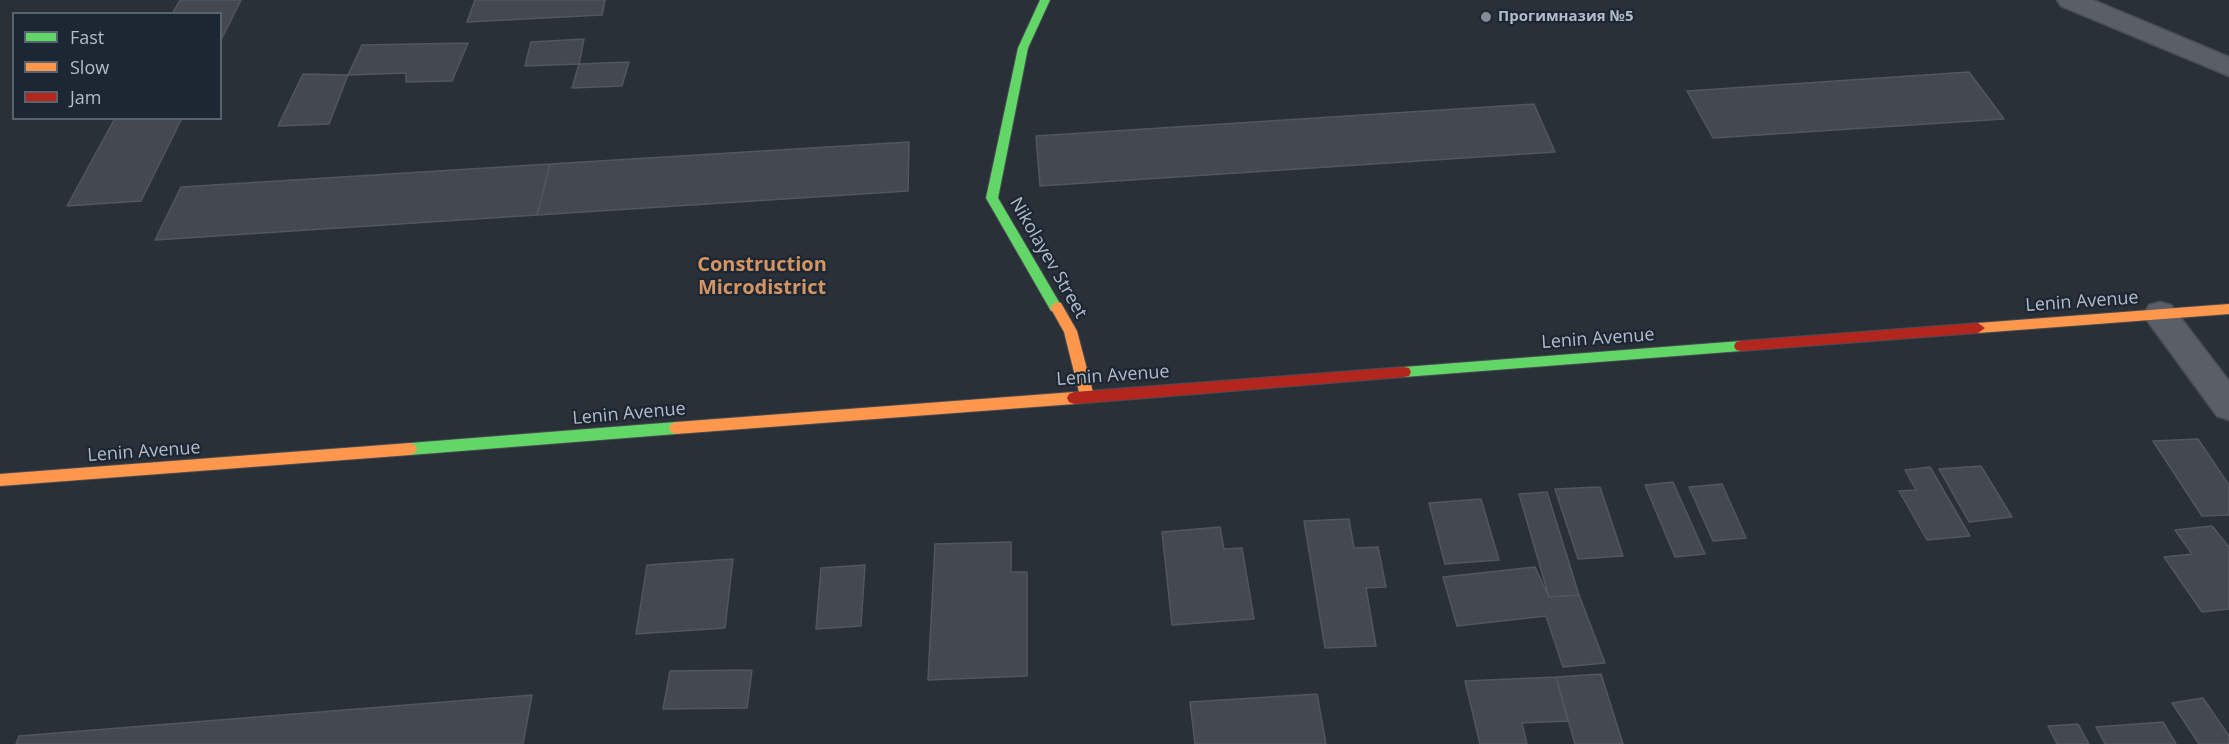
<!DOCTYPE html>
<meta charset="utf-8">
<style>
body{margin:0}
#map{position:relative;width:2229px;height:744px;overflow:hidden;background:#2a3038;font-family:"Open Sans",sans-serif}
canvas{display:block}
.legend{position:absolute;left:12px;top:12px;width:210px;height:108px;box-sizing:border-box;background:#1d2633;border:2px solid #59626f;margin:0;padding:8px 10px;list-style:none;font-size:18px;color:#b4bcc9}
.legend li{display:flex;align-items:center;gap:12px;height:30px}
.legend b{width:30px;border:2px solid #59626f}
</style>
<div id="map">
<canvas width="2229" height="744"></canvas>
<ul class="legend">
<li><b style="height:8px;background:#63d668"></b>Fast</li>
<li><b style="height:8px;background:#ff974d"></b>Slow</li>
<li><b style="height:8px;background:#b3261e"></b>Jam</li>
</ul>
</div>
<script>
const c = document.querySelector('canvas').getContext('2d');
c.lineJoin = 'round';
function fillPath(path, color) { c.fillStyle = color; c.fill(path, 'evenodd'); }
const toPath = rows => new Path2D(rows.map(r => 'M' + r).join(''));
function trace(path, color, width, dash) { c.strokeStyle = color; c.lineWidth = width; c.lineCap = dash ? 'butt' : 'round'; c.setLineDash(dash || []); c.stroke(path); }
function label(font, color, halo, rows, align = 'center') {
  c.font = font + ' "Open Sans",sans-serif'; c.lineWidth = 4.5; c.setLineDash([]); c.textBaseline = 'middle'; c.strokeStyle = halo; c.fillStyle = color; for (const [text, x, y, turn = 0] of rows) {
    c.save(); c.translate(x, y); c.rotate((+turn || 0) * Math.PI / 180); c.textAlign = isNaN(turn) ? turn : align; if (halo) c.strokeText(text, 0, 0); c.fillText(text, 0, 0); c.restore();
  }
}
const building = toPath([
 [180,0,241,0,220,42,220,14,172,14,180,0],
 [475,0,605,0,602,15,467,22,475,0],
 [584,39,579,64,525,66,531,42,584,39],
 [468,43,452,81,406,82,406,73,348,75,362,45,468,43],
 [629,62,622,86,572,88,579,64,629,62],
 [1969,72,2004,119,1713,138,1687,91,1969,72],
 [303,74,348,75,329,124,278,126,303,74],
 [1534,104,1555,152,1040,186,1036,136,1534,104],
 [115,118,182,118,141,201,67,206,115,118],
 [909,142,908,191,537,215,550,164,909,142],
 [550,164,537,215,155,240,181,187,550,164],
 [2198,439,2229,485,2229,515,2202,516,2153,441,2198,439],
 [1981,466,2012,517,1969,522,1939,469,1981,466],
 [1930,467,1970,536,1927,540,1899,491,1916,490,1905,470,1930,467],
 [1673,482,1705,554,1675,557,1645,485,1673,482],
 [1722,484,1746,538,1713,541,1689,487,1722,484],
 [1600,487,1623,556,1578,559,1555,489,1600,487],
 [1547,492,1579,595,1549,597,1519,494,1547,492],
 [1481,499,1499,560,1445,564,1429,503,1481,499],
 [1349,519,1354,548,1378,547,1386,587,1366,588,1376,646,1325,648,1304,521,1349,519],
 [2212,526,2229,547,2229,609,2202,612,2164,557,2192,554,2175,530,2212,526],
 [1220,527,1224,549,1242,548,1254,619,1172,625,1162,532,1220,527],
 [1011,542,1011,572,1027,572,1027,676,928,680,935,544,1011,542],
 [733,559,725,628,636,634,647,565,733,559],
 [865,565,861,626,816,629,821,568,865,565],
 [1535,567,1549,597,1579,595,1605,663,1563,667,1546,616,1457,626,1443,577,1535,567],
 [752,670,747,708,663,709,670,671,752,670],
 [1601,674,1623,744,1575,744,1556,677,1601,674],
 [1556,677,1568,721,1522,723,1527,744,1480,744,1465,681,1556,677],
 [1317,694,1326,744,1195,744,1190,702,1317,694],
 [532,695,523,744,16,744,19,736,532,695],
 [2203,698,2229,736,2229,744,2199,744,2172,703,2203,698],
 [2163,722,2176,744,2105,744,2096,727,2163,722],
 [2078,724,2089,744,2057,744,2048,726,2078,724]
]);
const street = toPath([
 [2057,0,2093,0,2229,57,2229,76,2061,6,2057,0],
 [2160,302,2171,305,2229,381,2229,420,2217,416,2149,323,2144,314,2149,305,2160,302]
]);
const fast = toPath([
 [1040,0,1050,0,1028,48,998,198,1062,307,1056,312,1051,311,986,198,1018,48,1040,0],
 [1741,341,1746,342,1748,346,1746,350,1741,351,1404,377,1399,376,1397,372,1399,368,1404,367,1741,341],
 [676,422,681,424,683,428,681,432,676,434,410,455,405,453,403,449,405,445,410,443,676,422]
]);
const slow = toPath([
 [1056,302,1061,303,1077,331,1094,396,1092,400,1087,402,1082,400,1080,396,1064,332,1050,307,1056,302],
 [2229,304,2229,314,1978,333,1971,328,1978,323,2229,304],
 [1074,392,1079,394,1081,398,1079,402,1074,404,676,434,671,432,669,428,671,424,676,422,1074,392],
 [410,443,415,445,417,449,415,453,410,455,0,486,0,474,410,443]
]);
const jam = toPath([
 [1978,323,1985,328,1978,333,1741,351,1736,350,1734,346,1736,342,1741,341,1978,323],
 [1404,367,1409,368,1411,372,1409,376,1404,377,1074,404,1069,402,1067,398,1069,394,1074,392,1404,367]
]);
const markers = [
 [1486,17,6,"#848b96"]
];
const farPoinames = [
 ["Прогимназия №5",1498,17]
];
const streetNames = [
 ["Nikolayev Street",1048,258,60],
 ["Lenin Avenue",2082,302,-4],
 ["Lenin Avenue",1598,339,-4],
 ["Lenin Avenue",1113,376,-4],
 ["Lenin Avenue",629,414,-5],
 ["Lenin Avenue",144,452,-4]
];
const neighbourhoodNames = [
 ["Construction",762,265],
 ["Microdistrict",762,288]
];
fillPath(building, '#444950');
trace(building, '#52575f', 1.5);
trace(street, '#484c53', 3);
trace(fast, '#484c53', 2);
trace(slow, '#484c53', 2);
trace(jam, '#484c53', 2);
fillPath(street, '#5a5e66');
fillPath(fast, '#63d668');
fillPath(slow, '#ff974d');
fillPath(jam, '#b3261e');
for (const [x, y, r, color] of markers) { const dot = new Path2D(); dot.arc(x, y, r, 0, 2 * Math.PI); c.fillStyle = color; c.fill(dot); trace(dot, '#1d2633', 2); }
label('bold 15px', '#b4bcc9', '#1d2633', farPoinames, 'left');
label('18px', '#b4bcc9', '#1d2633', streetNames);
label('bold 20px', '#d59563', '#1d2633', neighbourhoodNames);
</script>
